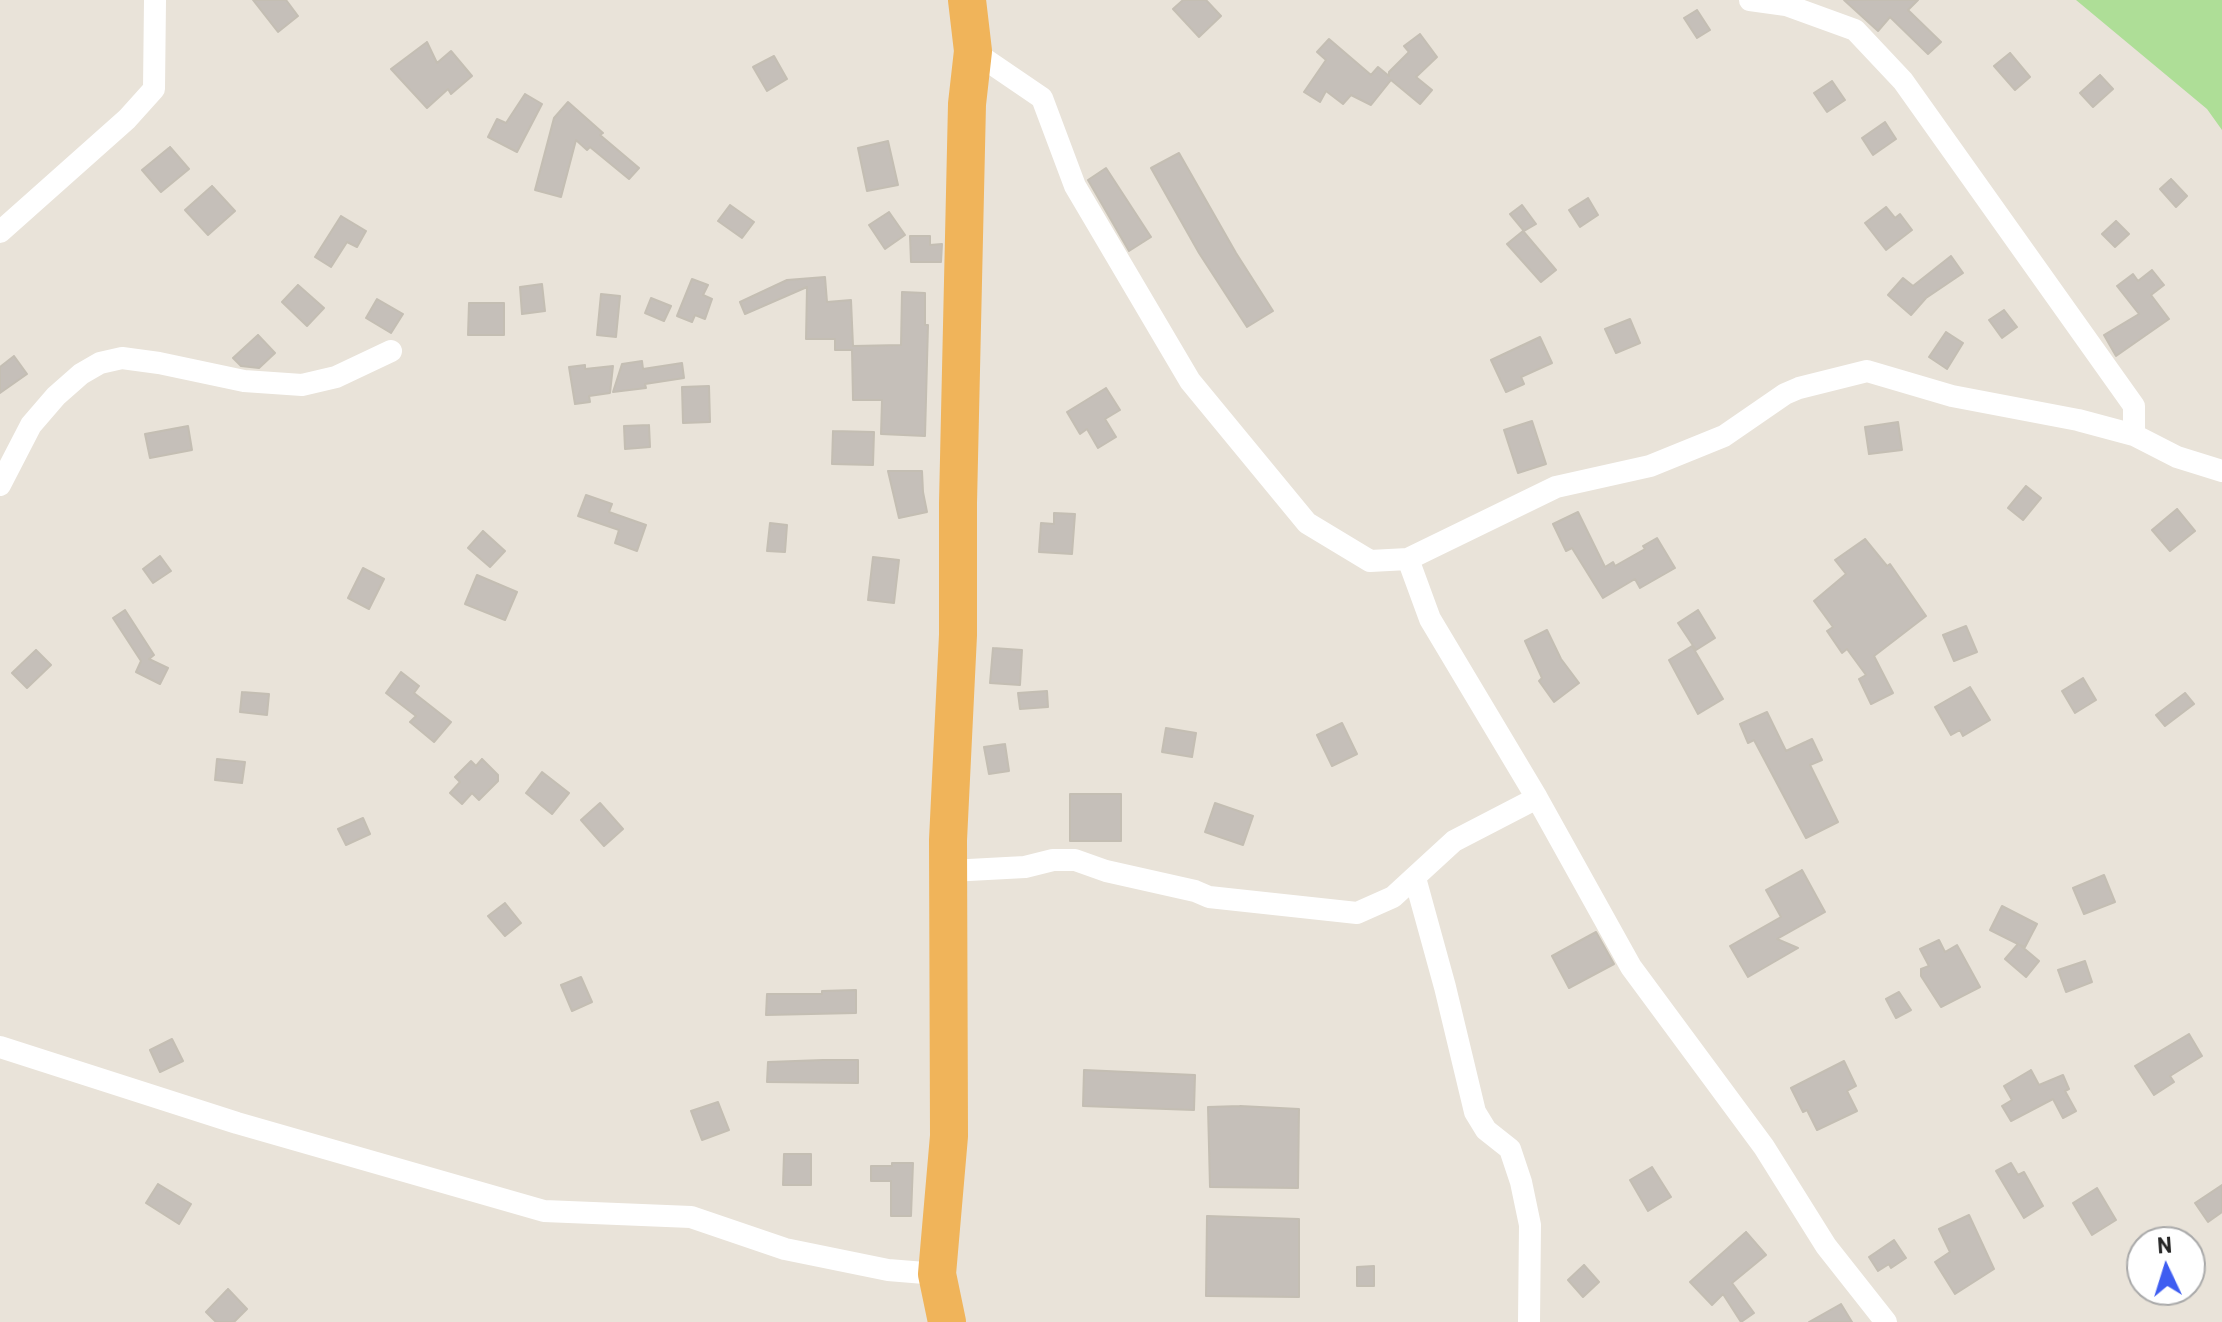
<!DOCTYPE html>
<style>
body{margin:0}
#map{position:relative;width:2222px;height:1322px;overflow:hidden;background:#e9e3d9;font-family:Barlow,sans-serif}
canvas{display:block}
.north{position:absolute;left:2126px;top:1226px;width:80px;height:80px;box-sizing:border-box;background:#fff;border:2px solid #a9a9a9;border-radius:50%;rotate:356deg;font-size:22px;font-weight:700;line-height:32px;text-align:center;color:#272727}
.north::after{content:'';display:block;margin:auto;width:28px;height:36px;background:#3e5df1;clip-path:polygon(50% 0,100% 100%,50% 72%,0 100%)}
</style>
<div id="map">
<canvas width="2222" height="1322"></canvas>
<div class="north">N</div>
</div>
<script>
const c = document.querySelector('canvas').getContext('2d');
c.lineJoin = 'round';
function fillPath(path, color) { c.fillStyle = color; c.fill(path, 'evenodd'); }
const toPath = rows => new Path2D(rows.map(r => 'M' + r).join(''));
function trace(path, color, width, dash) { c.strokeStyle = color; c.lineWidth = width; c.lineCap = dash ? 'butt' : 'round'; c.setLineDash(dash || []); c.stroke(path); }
const green = toPath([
 [2076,0,2222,0,2222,130,2207,109]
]);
const building = toPath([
 [253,0,286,0,298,16,278,32,253,0],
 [1183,0,1206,0,1221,16,1199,37,1173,9,1183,0],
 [1844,0,1918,0,1908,10,1941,42,1928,54,1890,17,1878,31,1844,0],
 [1697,10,1710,30,1697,38,1684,18,1697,10],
 [1420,34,1437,57,1416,77,1432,90,1420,104,1391,80,1371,105,1351,95,1343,104,1326,91,1320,102,1304,92,1326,60,1317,52,1329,39,1371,75,1378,67,1389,76,1389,72,1409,52,1404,46,1420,34],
 [427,42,437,63,451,51,472,76,451,94,448,89,427,108,391,69,427,42],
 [2010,53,2030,77,2015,90,1994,66,2010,53],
 [774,56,787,79,767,91,753,67,774,56],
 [2100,75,2113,89,2093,107,2080,93,2100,75],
 [1832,81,1845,100,1827,112,1814,93,1832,81],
 [525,94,542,104,517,152,488,137,497,119,506,123,525,94],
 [568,102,603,133,600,135,639,168,629,179,590,147,587,150,576,140,561,197,535,190,554,118,568,102],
 [1885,122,1896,139,1873,155,1862,138,1885,122],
 [888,141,898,185,867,191,858,148,888,141],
 [170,147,189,169,161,192,142,170,170,147],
 [1179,153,1236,253,1273,311,1247,327,1199,253,1151,168,1179,153],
 [1106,168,1151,237,1129,251,1088,180,1106,168],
 [2171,179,2187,196,2176,207,2160,189,2171,179],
 [212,186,235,211,208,235,185,210,212,186],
 [1588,198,1598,215,1580,227,1569,210,1588,198],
 [730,205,754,222,742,238,718,221,730,205],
 [1522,205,1536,224,1524,231,1510,214,1522,205],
 [1886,207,1895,218,1900,214,1912,230,1886,250,1865,223,1886,207],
 [889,212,905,235,885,249,869,225,889,212],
 [341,216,366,231,357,247,347,242,331,267,315,257,341,216],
 [2116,221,2129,234,2115,247,2102,234,2116,221],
 [1523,231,1556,270,1541,282,1507,244,1523,231],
 [910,236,930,236,930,245,942,244,941,262,911,262,910,236],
 [1951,256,1963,273,1926,298,1911,315,1888,295,1903,278,1913,286,1951,256],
 [2152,270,2164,285,2151,295,2169,319,2116,356,2104,335,2139,314,2117,286,2133,274,2138,281,2152,270],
 [825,277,827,302,851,300,853,346,901,345,902,292,925,293,925,325,928,325,925,436,881,434,882,400,853,400,852,350,835,350,835,339,806,339,807,287,745,314,740,302,787,280,825,277],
 [692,279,708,285,703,295,712,299,705,319,695,315,692,322,677,316,692,279],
 [542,284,545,311,522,314,520,287,542,284],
 [298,285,324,308,307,326,282,302,298,285],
 [601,294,620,296,616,337,597,335,601,294],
 [651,298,671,306,664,321,645,313,651,298],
 [377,299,403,314,391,333,366,318,377,299],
 [469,303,504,303,504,335,468,335,469,303],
 [2004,310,2017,327,2002,338,1989,320,2004,310],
 [1630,319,1640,343,1616,353,1605,329,1630,319],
 [1946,332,1963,343,1947,369,1929,357,1946,332],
 [258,335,275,353,259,368,241,366,233,358,258,335],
 [1540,337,1552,363,1521,377,1524,384,1506,392,1491,360,1540,337],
 [14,356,27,374,0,393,0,367,14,356],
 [642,361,643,369,682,363,684,378,645,384,646,388,613,392,622,364,642,361],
 [585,365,585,369,613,366,610,393,589,396,590,402,575,404,569,367,585,365],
 [709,386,710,422,683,423,682,387,709,386],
 [1106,388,1120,410,1105,419,1116,437,1098,448,1087,429,1080,434,1067,412,1106,388],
 [1532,421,1546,464,1518,473,1504,430,1532,421],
 [1898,422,1902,450,1869,454,1865,427,1898,422],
 [649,425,650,447,625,449,624,426,649,425],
 [188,426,192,450,150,458,145,434,188,426],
 [833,431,874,432,873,465,832,464,833,431],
 [888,471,922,471,923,492,927,512,899,518,888,471],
 [2026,486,2041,498,2023,520,2008,508,2026,486],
 [586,495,612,504,609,512,646,525,637,551,615,543,619,530,578,516,586,495],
 [2177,509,2195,531,2170,551,2152,530,2177,509],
 [1578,512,1605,567,1613,562,1615,566,1645,549,1643,546,1657,538,1675,568,1640,588,1635,579,1603,598,1572,548,1566,551,1553,524,1578,512],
 [1054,513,1075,514,1072,554,1039,552,1041,523,1054,524,1054,513],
 [770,523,787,525,785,552,767,551,770,523],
 [483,531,505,551,490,567,468,548,483,531],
 [1865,539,1887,566,1890,564,1926,616,1874,656,1893,693,1871,704,1859,679,1866,675,1847,649,1842,653,1827,631,1833,627,1814,601,1846,574,1835,560,1865,539],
 [160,556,171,571,153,583,143,569,160,556],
 [873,557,899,560,894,603,868,600,873,557],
 [363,568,384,579,369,609,348,598,363,568],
 [477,575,517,592,505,620,465,604,477,575],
 [125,610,154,655,149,659,168,668,160,684,136,672,141,661,113,618,125,610],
 [1698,610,1715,638,1696,650,1678,623,1698,610],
 [1966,626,1977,652,1954,661,1943,635,1966,626],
 [1547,630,1561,659,1579,683,1554,702,1539,681,1542,678,1525,641,1547,630],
 [1692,646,1723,699,1698,714,1669,660,1692,646],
 [993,648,1022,650,1020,685,990,683,993,648],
 [36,650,51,665,27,688,12,673,36,650],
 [401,672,419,686,414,693,451,722,434,742,410,722,416,716,386,693,401,672],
 [2083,678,2096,700,2075,713,2062,691,2083,678],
 [1970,687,1990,720,1963,736,1960,730,1951,735,1935,707,1970,687],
 [1047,691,1048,707,1020,709,1018,693,1047,691],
 [242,692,269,694,267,715,240,712,242,692],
 [2185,693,2194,704,2165,726,2156,715,2185,693],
 [1767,712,1786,751,1812,739,1822,760,1810,765,1838,822,1806,838,1754,740,1748,743,1740,724,1767,712],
 [1342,723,1357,754,1332,766,1317,735,1342,723],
 [1166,728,1196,733,1192,757,1162,752,1166,728],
 [1005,744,1009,771,989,774,984,747,1005,744],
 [217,759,245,762,242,783,215,780,217,759],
 [482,759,498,775,498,781,479,800,472,793,462,804,450,793,460,782,455,777,471,761,476,766,482,759],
 [542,772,569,793,552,814,526,793,542,772],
 [1070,794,1121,794,1121,841,1070,841,1070,794],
 [600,803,623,829,604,846,581,820,600,803],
 [1215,803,1253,816,1243,845,1205,832,1215,803],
 [363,818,370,834,346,845,338,829,363,818],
 [1802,870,1825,912,1777,939,1798,948,1748,977,1730,946,1781,917,1766,890,1802,870],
 [2104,875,2115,902,2084,914,2073,888,2104,875],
 [505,903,521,923,505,936,488,916,505,903],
 [2002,906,2037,924,2025,947,2020,945,2039,961,2026,977,2005,959,2018,944,1990,930,2002,906],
 [1596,932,1614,964,1569,988,1552,956,1596,932],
 [1939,940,1945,952,1957,945,1980,987,1941,1007,1921,976,1921,969,1929,966,1920,949,1939,940],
 [2085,961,2092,982,2066,992,2058,970,2085,961],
 [581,977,592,1002,572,1011,561,985,581,977],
 [856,990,856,1013,766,1015,767,994,822,994,822,991,856,990],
 [1899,992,1911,1010,1896,1018,1886,999,1899,992],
 [2189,1034,2202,1056,2170,1076,2174,1082,2154,1095,2135,1066,2189,1034],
 [172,1039,183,1061,160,1072,150,1050,172,1039],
 [823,1060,858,1060,858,1083,767,1082,768,1062,823,1060],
 [1844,1061,1856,1086,1847,1091,1857,1111,1817,1130,1807,1110,1803,1112,1791,1088,1844,1061],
 [1084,1070,1195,1075,1194,1110,1083,1106,1084,1070],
 [2031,1070,2039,1085,2063,1075,2069,1089,2065,1091,2076,1111,2063,1118,2053,1099,2011,1121,2002,1106,2012,1100,2004,1086,2031,1070],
 [718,1102,729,1130,702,1140,691,1111,718,1102],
 [1240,1106,1299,1109,1298,1188,1210,1187,1208,1107,1240,1106],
 [784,1154,811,1154,811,1185,783,1185,784,1154],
 [892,1163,913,1163,911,1216,891,1216,891,1181,871,1181,871,1166,892,1166,892,1163],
 [2011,1163,2018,1175,2024,1172,2043,1206,2024,1218,1996,1171,2011,1163],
 [1652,1167,1671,1197,1648,1211,1630,1180,1652,1167],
 [158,1184,191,1204,179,1224,146,1203,158,1184],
 [2222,1185,2222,1212,2208,1222,2195,1203,2222,1185],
 [2097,1188,2116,1220,2092,1235,2073,1203,2097,1188],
 [1969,1215,1994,1269,1955,1294,1935,1262,1950,1252,1939,1229,1969,1215],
 [1207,1216,1299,1219,1299,1297,1206,1296,1207,1216],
 [1746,1232,1766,1255,1732,1283,1754,1313,1741,1322,1723,1294,1712,1305,1690,1282,1746,1232],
 [1894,1240,1906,1258,1891,1268,1889,1264,1878,1271,1869,1257,1894,1240],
 [1584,1265,1599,1282,1583,1297,1568,1280,1584,1265],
 [1374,1266,1374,1286,1357,1286,1357,1267,1374,1266],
 [228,1289,247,1309,234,1322,216,1322,206,1312,228,1289],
 [1841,1304,1852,1322,1809,1322,1841,1304]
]);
const minor = toPath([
 [1750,0,1786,5,1855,30,1903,81,2134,406,2134,435],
 [973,51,1042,98,1075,186,1190,381,1307,523,1370,561,1408,559,1556,487,1650,466,1724,436,1785,394,1799,388,1867,371,1952,396,2078,420,2134,435,2177,457,2222,471],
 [0,232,127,119,154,89,155,0],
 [0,485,31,425,56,396,81,374,100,363,122,358,159,363,244,381,302,385,336,377,391,351],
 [1408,559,1430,619,1537,798,1631,967,1764,1147,1826,1246,1886,1322],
 [950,871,1025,867,1053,860,1075,860,1106,871,1195,891,1209,897,1357,913,1393,897,1454,841,1537,798],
 [1415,878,1445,987,1475,1112,1486,1130,1510,1149,1521,1182,1530,1225,1529,1322],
 [0,1047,237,1123,544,1211,691,1217,785,1249,888,1270,937,1274]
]);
const trunk = toPath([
 [947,1322,937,1274,949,1136,948,840,958,635,958,503,967,104,973,51,967,0]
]);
fillPath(green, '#aede97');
fillPath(building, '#c5bfb9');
trace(building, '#c4beb3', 2);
trace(minor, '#fff', 22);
trace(trunk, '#f0b45a', 38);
</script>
